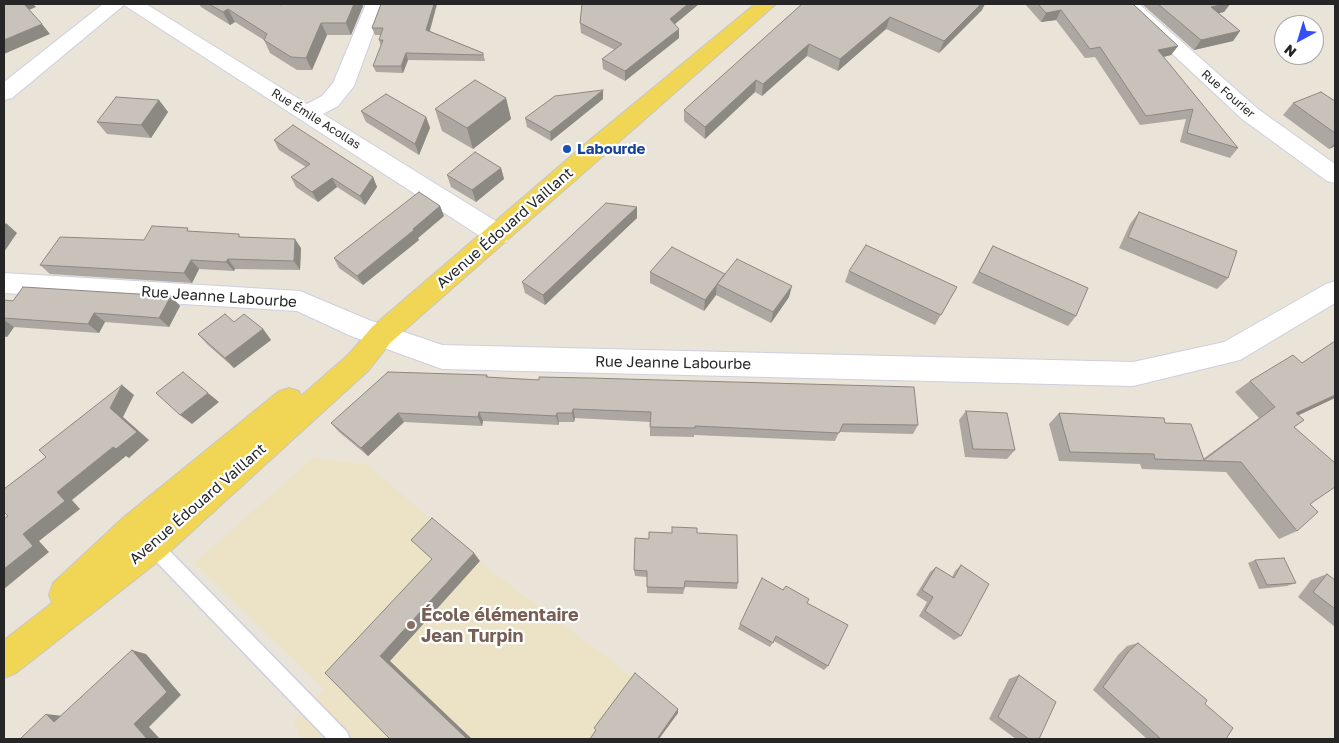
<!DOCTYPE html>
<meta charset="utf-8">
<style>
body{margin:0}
#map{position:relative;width:1339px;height:743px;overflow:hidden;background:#eae3d7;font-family:"Golos Text",sans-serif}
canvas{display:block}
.frame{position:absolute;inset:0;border:5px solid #262626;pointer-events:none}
.north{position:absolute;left:1274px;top:15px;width:50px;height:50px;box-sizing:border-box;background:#fff;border:1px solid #a8a8a8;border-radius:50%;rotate:219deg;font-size:14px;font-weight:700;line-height:20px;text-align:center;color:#262626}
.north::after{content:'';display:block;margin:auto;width:18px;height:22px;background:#334efb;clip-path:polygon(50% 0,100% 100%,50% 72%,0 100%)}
</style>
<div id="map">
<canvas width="1339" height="743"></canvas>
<div class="frame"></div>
<div class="north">N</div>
</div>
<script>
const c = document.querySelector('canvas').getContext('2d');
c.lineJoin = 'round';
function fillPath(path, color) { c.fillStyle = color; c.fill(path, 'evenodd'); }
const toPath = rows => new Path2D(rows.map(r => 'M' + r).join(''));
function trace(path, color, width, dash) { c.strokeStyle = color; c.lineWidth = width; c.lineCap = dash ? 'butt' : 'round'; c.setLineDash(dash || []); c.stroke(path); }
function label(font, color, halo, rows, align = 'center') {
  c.font = font + ' "Golos Text",sans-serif'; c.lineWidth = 4.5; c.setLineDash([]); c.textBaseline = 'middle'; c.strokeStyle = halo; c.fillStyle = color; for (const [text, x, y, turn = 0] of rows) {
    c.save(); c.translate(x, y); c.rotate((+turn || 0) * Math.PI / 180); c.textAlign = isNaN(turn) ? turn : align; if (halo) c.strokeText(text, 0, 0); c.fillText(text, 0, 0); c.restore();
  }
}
const education = toPath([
 [313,458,368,465,492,572,636,679,659,739,302,739,294,722,324,689,194,563]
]);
const service = toPath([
 [153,538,159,540,347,732,350,739,327,739,147,552,144,546,147,540,153,538]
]);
const minor = toPath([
 [103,4,146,4,307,104,322,96,333,83,366,4,384,4,354,86,338,106,323,114,507,228,510,235,507,242,498,244,489,242,124,5,12,98,4,100,4,82,103,4],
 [1119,4,1139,4,1258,109,1335,164,1335,183,1327,181,1242,119,1119,4],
 [4,273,300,291,369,320,442,345,1133,362,1224,342,1326,284,1335,281,1335,303,1240,360,1133,386,442,369,351,336,297,311,4,293,4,273]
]);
const primary = toPath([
 [755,4,776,4,390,343,369,370,164,557,16,673,4,678,4,640,52,603,49,595,53,583,125,516,279,391,289,388,299,391,301,396,349,354,372,327,591,139,755,4]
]);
const wall = toPath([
 [199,4,278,4,281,5,363,6,351,35,327,35,312,70,297,70,270,53,264,40,235,22,230,25,201,7],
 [381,4,437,4,430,31,483,53,485,61,408,60,403,73,376,72,373,66,381,46,379,40,381,35,375,35,372,28],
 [582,4,699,4,675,24,679,38,625,81,603,69,602,59,615,50,581,33,580,23],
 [802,4,982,10,939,53,886,29,838,71,807,56,762,96,755,92,705,139,684,121,684,110],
 [1025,4,1133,4,1178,46,1171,55,1163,57,1238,148,1230,158,1180,142,1186,119,1140,125,1095,57,1085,58,1056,20,1041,22],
 [1142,4,1230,4,1224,12,1219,13,1240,31,1233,41,1194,50],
 [506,98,511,119,473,149,442,131,435,109],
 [603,99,551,141,527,127,525,118],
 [159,100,168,112,151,138,107,134,97,122],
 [1335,101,1335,146,1329,149,1283,115,1293,103],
 [361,111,426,117,430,128,419,155,366,122],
 [274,140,373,177,377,187,365,205,337,187,318,202,296,187,291,177,306,167,279,150],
 [501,168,504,179,476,202,451,187,447,175],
 [440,206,444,216,418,238,419,240,363,285,339,268,334,258],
 [637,207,637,218,545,305,525,293,522,282],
 [1139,212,1228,278,1217,289,1119,248,1130,224],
 [191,232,241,237,301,248,300,270,235,269,234,271,199,269,192,283,50,274,40,265,144,240],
 [993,246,1076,316,1068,326,972,283],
 [849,271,957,287,935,325,845,282],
 [650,272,725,274,789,297,771,323,716,295,704,311,650,283],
 [171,296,180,306,169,327,105,322,99,333,14,327,7,337,4,337,4,300,13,301],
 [234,322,263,329,271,340,234,368,208,345,198,334],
 [487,375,488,377,918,425,913,434,839,432,835,441,694,435,694,437,650,436,650,422,575,418,574,422,559,422,559,425,483,421,482,426,404,422,368,456,339,432,331,423],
 [1250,381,1298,415,1294,427,1310,504,1297,531,1279,539,1226,472,1142,469,1140,464,1059,461,1049,424,1059,413,1165,423,1203,459,1259,418,1235,392],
 [966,411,1015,450,1007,459,965,457,959,420],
 [697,533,738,583,737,589,685,587,683,594,647,593,647,577,635,576,634,570,649,539],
 [1255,560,1296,583,1287,586,1259,589,1248,563],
 [961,565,961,636,954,640,919,616,927,602,916,595,930,572,936,567,952,577,955,571],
 [1327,574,1335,580,1335,627,1298,597,1311,580],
 [807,603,828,666,824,670,774,641,770,647,738,629,740,624],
 [1138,643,1205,704,1226,739,1147,739,1093,690,1118,655,1127,646],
 [1019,675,1039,739,1016,739,989,719,1009,679]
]);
const shadedWall = toPath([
 [24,4,33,4,36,7,29,10],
 [354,4,362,4,363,6,351,35,346,23],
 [434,4,437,4,428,36,426,30],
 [688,4,699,4,670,28,670,19],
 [981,4,985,4,982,10,939,53,944,41],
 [1225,4,1230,4,1224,12,1205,16,1211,7],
 [228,9,235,22,230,25,223,12],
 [1061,10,1056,20,1041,22,1046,13],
 [890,17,886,29,838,71,840,59],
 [321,23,327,35,312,70,306,58],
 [42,24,50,34,4,54,4,40],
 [679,29,679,38,625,81,625,71],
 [1240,31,1233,41,1194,50,1201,40],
 [809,44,807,56,762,96,763,84],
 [1178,46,1171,55,1151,60,1158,50],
 [406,53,408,60,403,73,401,66],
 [756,80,755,92,705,139,705,127],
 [603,90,603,99,551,141,550,132],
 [506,98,511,119,473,149,467,128],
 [159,100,168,112,151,138,141,125],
 [426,117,430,128,419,155,415,144],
 [1335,143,1335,146,1329,149],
 [501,168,504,179,476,202,472,190],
 [373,177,377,187,365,205,360,196],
 [332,178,337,187,318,202,312,192],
 [440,206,444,216,418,238,419,240,363,285,357,276],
 [637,207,637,218,545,305,543,295],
 [6,223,17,233,4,252,4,226],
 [295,239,301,248,300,270,294,261],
 [228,259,235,269,234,271,226,262],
 [191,260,199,269,192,283,184,273],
 [717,284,716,295,704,311,705,300],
 [792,286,789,297,771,323,773,312],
 [171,296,180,306,169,327,159,318],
 [94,313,105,322,99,333,88,324],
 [4,320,14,327,7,337,4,334],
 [263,329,271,340,234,368,225,358],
 [122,385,134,395,123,417,149,440,129,458,126,456,72,500,80,509,39,541,49,552,4,589,4,569,23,534,57,492,113,447,110,408],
 [208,393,219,402,192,424,180,415],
 [1335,395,1335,398,1280,424,1296,413],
 [573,409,575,418,574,422,572,413],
 [479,412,483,421,482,426,478,417],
 [398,413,404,422,368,456,361,448],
 [557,413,559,422,559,425,556,416],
 [474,553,480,561,390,661,472,739,467,739,380,656],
 [132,650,146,654,181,695,149,727,160,739,147,739,134,724],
 [678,709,678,713,659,739,657,739],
 [46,714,63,716,54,722]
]);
const building = toPath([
 [4,4,24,4,42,24,4,40,4,4],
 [209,4,278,4,281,5,281,4,354,4,346,23,321,23,306,58,291,57,264,40,267,34,228,9,223,12,209,4],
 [381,4,434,4,426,30,483,53,483,55,406,53,401,66,373,66,383,40,379,40,383,28,372,28,381,4],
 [582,4,688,4,670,19,679,29,625,71,602,59,622,44,580,23,582,4],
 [802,4,981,4,944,41,890,17,840,59,809,44,763,84,756,80,705,127,684,110,802,4],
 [1038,4,1133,4,1178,46,1158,50,1238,148,1187,133,1193,109,1146,116,1100,47,1090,49,1061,10,1046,13,1038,4],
 [1158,4,1225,4,1211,7,1240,31,1201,40,1158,4],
 [475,80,506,98,467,128,435,109,475,80],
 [603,90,550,132,525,118,555,96,603,90],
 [1321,92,1335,101,1335,133,1293,103,1321,92],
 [386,94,426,117,415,144,361,111,386,94],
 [116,97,159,100,141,125,97,122,116,97],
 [293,125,373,177,360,196,332,178,312,192,291,177,310,164,274,140,293,125],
 [475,152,501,168,472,190,447,175,475,152],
 [419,192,440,206,413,229,414,230,357,276,334,258,419,192],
 [606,203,637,207,543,295,522,282,606,203],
 [1139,212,1237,251,1228,278,1128,237,1139,212],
 [152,226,188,228,187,231,239,234,239,237,295,239,294,261,228,259,226,262,191,260,184,273,40,265,60,237,144,240,152,226],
 [866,245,957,287,941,315,849,271,866,245],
 [993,246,1088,288,1076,316,979,272,993,246],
 [672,247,725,274,705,300,650,272,672,247],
 [737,259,792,286,773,312,717,284,737,259],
 [23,287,171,296,159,318,94,313,88,324,4,318,4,300,13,301,23,287],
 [225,314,234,322,244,314,263,329,225,358,198,334,225,314],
 [1335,341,1335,395,1296,413,1304,420,1294,427,1335,463,1335,487,1310,504,1318,512,1297,531,1241,462,1155,459,1154,454,1070,452,1059,413,1164,418,1165,423,1191,424,1204,460,1275,407,1250,381,1293,355,1302,363,1335,341],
 [183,372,208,393,180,415,156,393,183,372],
 [388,372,487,375,486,377,539,380,539,377,589,378,914,387,918,425,843,424,839,433,695,426,695,428,650,427,651,412,573,409,572,413,557,413,556,416,479,412,478,417,398,413,361,448,331,423,388,372],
 [122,385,110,408,137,432,116,449,113,447,57,492,65,501,23,534,33,546,4,569,4,519,8,516,4,512,4,489,46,457,39,450,122,385],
 [966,411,1007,413,1015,450,973,449,966,411],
 [432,518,474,553,380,656,467,739,390,739,325,673,432,559,411,540,432,518],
 [672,527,697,528,697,533,737,535,738,583,685,581,684,588,647,587,647,571,634,570,635,538,649,539,649,532,672,533,672,527],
 [1284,558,1296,583,1267,585,1255,560,1284,558],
 [961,565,989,584,961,636,925,611,933,597,922,590,936,567,954,578,961,565],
 [1327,574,1335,580,1335,609,1313,592,1327,574],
 [762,578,783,590,786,586,809,599,807,603,848,625,828,666,776,636,773,643,740,624,762,578],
 [1138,643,1207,700,1205,704,1233,728,1226,739,1161,739,1103,687,1129,651,1138,643],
 [132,650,167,692,134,724,147,739,20,739,46,714,54,722,132,650],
 [635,673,678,709,657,739,590,739,596,730,594,728,635,673],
 [1019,675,1056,702,1039,739,1029,739,998,717,1019,675]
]);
const markers = [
 [567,149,5,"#1a4fb4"],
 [411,625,5,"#8d6e63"]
];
const farStreetnames = [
 ["Rue Fourier",1228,94,41],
 ["Rue Émile Acollas",316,119,32]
];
const transitNames = [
 ["Labourde",577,149]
];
const streetNames = [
 ["Avenue Édouard Vaillant",505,228,-41],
 ["Rue Jeanne Labourbe",219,297,4],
 ["Rue Jeanne Labourbe",673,363,1],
 ["Avenue Édouard Vaillant",198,504,-41]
];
const nearEducationnames = [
 ["École élémentaire",421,615],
 ["Jean Turpin",421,636]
];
fillPath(education, '#ece2c6');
trace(service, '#cdcfe0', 3);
trace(minor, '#cdcfe0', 2);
trace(primary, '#c7c7c7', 2);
fillPath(service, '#fff');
fillPath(minor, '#fff');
fillPath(primary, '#f1d555');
fillPath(wall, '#aca7a0');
fillPath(shadedWall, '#8c8882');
fillPath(building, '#c8c2ba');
trace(building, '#8c8882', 1);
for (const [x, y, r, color] of markers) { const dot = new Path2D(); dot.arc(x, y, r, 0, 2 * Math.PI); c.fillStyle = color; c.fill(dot); trace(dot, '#fff', 2); }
label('12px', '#262626', '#fff', farStreetnames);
label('bold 15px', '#164399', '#fff', transitNames, 'left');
label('15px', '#262626', '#fff', streetNames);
label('bold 18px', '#785e54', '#fff', nearEducationnames, 'left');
</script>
